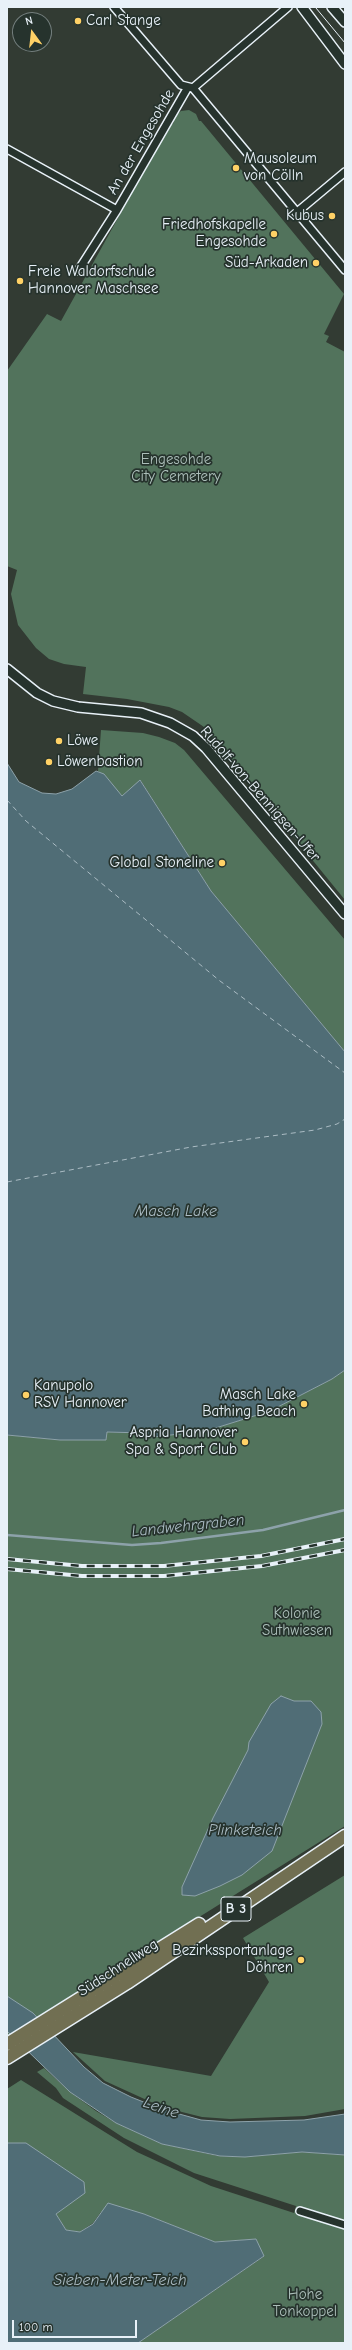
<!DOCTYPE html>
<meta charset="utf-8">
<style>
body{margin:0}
#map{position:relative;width:352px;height:2350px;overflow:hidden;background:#323b33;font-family:"Comic Neue",sans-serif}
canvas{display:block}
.frame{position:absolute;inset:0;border:8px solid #e8f1f8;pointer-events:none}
.north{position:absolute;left:12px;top:12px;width:40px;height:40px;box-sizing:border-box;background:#26332d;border:1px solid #747f7e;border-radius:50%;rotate:345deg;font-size:11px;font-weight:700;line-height:16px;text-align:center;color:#e8f1f8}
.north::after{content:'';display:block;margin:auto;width:14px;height:18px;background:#ffd166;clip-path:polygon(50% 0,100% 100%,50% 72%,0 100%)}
.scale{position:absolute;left:12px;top:2320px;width:125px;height:18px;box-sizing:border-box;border:2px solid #e8f1f8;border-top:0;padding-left:5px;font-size:12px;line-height:14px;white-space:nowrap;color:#e8f1f8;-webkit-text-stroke:3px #26332d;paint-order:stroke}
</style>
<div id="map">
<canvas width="352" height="2350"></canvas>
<div class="frame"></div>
<div class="north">N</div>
<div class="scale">100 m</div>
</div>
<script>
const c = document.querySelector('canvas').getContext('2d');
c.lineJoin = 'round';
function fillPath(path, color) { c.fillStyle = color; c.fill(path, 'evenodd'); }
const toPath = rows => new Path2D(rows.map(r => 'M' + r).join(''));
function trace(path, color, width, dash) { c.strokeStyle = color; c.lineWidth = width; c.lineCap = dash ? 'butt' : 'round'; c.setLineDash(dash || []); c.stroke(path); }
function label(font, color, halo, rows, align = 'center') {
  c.font = font + ' "Comic Neue",sans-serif'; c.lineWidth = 3.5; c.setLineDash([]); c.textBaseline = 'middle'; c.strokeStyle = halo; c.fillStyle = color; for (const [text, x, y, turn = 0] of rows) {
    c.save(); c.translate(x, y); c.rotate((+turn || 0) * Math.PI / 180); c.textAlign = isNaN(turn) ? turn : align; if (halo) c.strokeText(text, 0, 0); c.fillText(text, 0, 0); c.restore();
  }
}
const green = toPath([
 [189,110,196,114,199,121,201,121,344,294,324,334,329,336,326,342,345,352,345,900,204,727,182,712,169,707,127,699,83,694,86,667,64,664,49,659,36,648,18,625,11,594,17,570,7,566,7,371,47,314,61,321,170,124,173,124,175,116,181,111],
 [101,730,143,733,159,737,175,743,184,750,345,940,345,1052,211,891,141,781,122,796,98,771],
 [345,1370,345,1826,7,2037,7,1435,60,1440,106,1440,107,1432,144,1433,144,1438,206,1431,270,1411,332,1379],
 [345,1875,345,2109,305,2116,230,2119,202,2117,162,2107,105,2081,73,2052,211,2076,269,1982,243,1938],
 [44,2068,70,2092,96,2111,116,2123,162,2144,218,2156,245,2157,302,2152,345,2155,345,2343,138,2343,263,2257,256,2239,215,2242,144,2214,101,2212,93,2223,80,2232,66,2230,56,2214,68,2205,7,2143,7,2089,21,2080,137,2152,211,2186,294,2213,296,2206,194,2173,124,2138,63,2098,56,2088,37,2072]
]);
const water = toPath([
 [7,763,19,782,42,793,56,794,72,789,96,771,104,774,122,796,140,780,211,891,345,1052,345,1370,332,1379,270,1411,206,1431,144,1438,144,1433,107,1432,106,1440,60,1440,7,1435,7,763],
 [281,1696,294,1701,311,1701,321,1712,322,1724,272,1851,242,1875,220,1886,195,1896,182,1895,182,1887,213,1818,248,1750,249,1742,271,1704,281,1696],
 [7,1996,33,2013,84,2067,103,2083,131,2097,161,2109,201,2120,230,2122,304,2120,345,2114,345,2155,302,2152,245,2157,220,2156,162,2144,116,2123,70,2092,7,2031,7,1996],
 [7,2143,26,2143,84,2182,85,2193,56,2214,66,2230,80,2232,93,2224,108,2203,144,2214,215,2242,256,2239,264,2256,138,2343,7,2343,7,2143]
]);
const stream = toPath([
 [7,1535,132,1545,161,1543,263,1530,345,1510]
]);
const ferry = toPath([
 [7,800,26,821,220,981,345,1073],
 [7,1182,191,1147,315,1130,337,1124,345,1119]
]);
const street = toPath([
 [114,7,181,85,193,88,288,7],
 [193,88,345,270],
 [7,149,117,210],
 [296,213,345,172],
 [78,271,117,210,188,87],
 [300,2211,345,2225]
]);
const secondary = toPath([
 [302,7,345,64],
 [332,7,345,22],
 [7,669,37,693,53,701,78,707,141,713,170,723,193,736,206,748,345,914]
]);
const highway = toPath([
 [7,2044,199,1924],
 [7,2058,127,1983,345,1836]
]);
const tram = toPath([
 [316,8,345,43]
]);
const rail = toPath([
 [7,1559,82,1566,164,1566,261,1556,345,1539],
 [7,1569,82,1576,164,1576,262,1566,345,1550]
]);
const markers = [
 [78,21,4,"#ffd166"],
 [236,168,4,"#ffd166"],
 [332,216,4,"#ffd166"],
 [274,234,4,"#ffd166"],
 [316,263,4,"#ffd166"],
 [20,281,4,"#ffd166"],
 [59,741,4,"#ffd166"],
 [49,762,4,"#ffd166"],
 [222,863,4,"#ffd166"],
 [26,1395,4,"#ffd166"],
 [304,1404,4,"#ffd166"],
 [245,1442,4,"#ffd166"],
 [301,1960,4,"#ffd166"]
];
const shields = [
 [236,1909,30]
];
const shieldNames = [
 ["B 3",236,1909]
];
const poiNames = [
 ["Carl Stange",86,21,"left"],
 ["Mausoleum",244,159,"left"],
 ["von Cölln",244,176,"left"],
 ["Kubus",324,216],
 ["Friedhofskapelle",266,225],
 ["Engesohde",266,242],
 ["Süd-Arkaden",308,263],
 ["Freie Waldorfschule",28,272,"left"],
 ["Hannover Maschsee",28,289,"left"],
 ["Löwe",67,741,"left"],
 ["Löwenbastion",57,762,"left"],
 ["Global Stoneline",214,863],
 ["Kanupolo",34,1386,"left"],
 ["RSV Hannover",34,1403,"left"],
 ["Masch Lake",296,1395],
 ["Bathing Beach",296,1412],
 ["Aspria Hannover",237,1433],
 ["Spa & Sport Club",237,1450],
 ["Bezirkssportanlage",293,1951],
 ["Döhren",293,1968]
];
const streetNames = [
 ["An der Engesohde",141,142,-60],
 ["Rudolf-von-Bennigsen-Ufer",260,794,49],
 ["Südschnellweg",118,1968,-33]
];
const parkNames = [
 ["Engesohde",176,460],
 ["City Cemetery",176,477],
 ["Kolonie",297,1614],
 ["Suthwiesen",297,1631],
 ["Hohe",305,2295],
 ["Tonkoppel",305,2312]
];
const waterNames = [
 ["Masch Lake",176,1211],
 ["Landwehrgraben",188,1526,-6],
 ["Plinketeich",245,1830],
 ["Leine",161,2108,19],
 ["Sieben-Meter-Teich",120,2280]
];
fillPath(green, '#52735c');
fillPath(water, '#506d76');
trace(water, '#8da2aa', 1);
trace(stream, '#8da2aa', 2.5);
trace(ferry, '#abbcc4', 1, [5, 4]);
trace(street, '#e8f1f8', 10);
trace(secondary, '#e8f1f8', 12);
trace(highway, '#e8f1f8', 15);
trace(street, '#26332d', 7);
trace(secondary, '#26332d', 9);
trace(highway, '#716f52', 12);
trace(tram, '#e8f1f8', 1);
trace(rail, '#e8f1f8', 4);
trace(rail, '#26332d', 2.5, [8]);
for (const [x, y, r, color] of markers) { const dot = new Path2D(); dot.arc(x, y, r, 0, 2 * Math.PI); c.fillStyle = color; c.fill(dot); trace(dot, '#26332d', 1.5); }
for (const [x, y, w] of shields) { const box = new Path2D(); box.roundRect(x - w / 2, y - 12, w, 24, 3); c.fillStyle = '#26332d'; c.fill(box); trace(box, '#e8f1f8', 1); }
label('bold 14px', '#e8f1f8', null, shieldNames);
label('15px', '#e8f1f8', '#26332d', poiNames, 'right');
label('15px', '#e8f1f8', '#26332d', streetNames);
label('15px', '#acbfba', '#26332d', parkNames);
label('italic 16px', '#abbcc4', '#26332d', waterNames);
</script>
